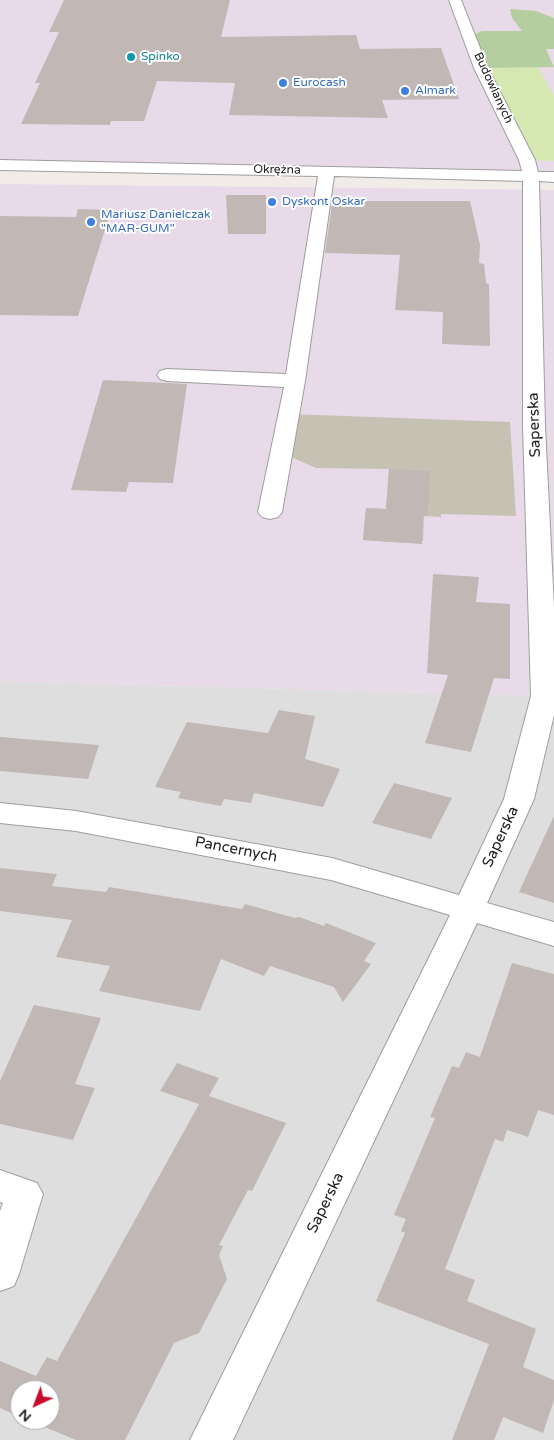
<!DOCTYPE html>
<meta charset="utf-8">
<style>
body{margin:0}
#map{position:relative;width:554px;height:1440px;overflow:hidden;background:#f1ece8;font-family:"Varela Round",sans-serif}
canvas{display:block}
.north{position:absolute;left:10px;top:1380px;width:50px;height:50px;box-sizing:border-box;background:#fff;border:1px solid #a6a6a6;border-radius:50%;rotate:223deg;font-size:14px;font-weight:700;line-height:20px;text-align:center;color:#212121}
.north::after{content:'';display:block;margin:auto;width:18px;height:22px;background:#c80a2c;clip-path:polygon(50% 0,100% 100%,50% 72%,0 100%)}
</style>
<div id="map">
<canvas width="554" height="1440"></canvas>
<div class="north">N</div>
</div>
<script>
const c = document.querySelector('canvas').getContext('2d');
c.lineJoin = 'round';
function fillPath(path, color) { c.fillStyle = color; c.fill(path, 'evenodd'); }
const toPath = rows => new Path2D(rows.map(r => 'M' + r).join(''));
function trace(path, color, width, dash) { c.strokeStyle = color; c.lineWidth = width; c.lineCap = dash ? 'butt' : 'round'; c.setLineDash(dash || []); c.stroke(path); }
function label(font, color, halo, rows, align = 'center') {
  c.font = font + ' "Varela Round",sans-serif'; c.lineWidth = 4; c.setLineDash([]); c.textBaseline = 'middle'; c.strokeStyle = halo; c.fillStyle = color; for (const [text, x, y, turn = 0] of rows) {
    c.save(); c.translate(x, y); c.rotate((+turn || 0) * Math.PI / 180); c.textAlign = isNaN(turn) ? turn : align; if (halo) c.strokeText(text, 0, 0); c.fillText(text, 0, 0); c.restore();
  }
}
const residential = toPath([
 [0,681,544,696,554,698,554,1440,0,1440],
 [20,1390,50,1390,50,1420,20,1420]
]);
const industrial = toPath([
 [0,0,554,0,554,174,487,170,0,160],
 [0,184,554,190,554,698,544,696,0,681]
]);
const construction = toPath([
 [289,414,510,422,516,516,441,514,441,517,424,516,423,541,408,540,408,543,363,540,366,508,386,509,389,469,316,468,282,453]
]);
const grass = toPath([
 [538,67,554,96,554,161,527,160,481,68]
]);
const forest = toPath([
 [510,9,536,11,554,18,554,49,546,49,554,67,481,68,470,36,482,31,522,31,512,18]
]);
const building = toPath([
 [64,0,230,0,221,37,356,35,360,49,441,48,459,99,382,100,388,118,229,115,235,83,157,81,144,121,111,121,110,125,21,124,40,83,35,83,59,32,49,32],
 [226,195,266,195,266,234,228,234],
 [362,201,470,201,480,245,479,263,484,264,486,283,489,284,490,346,442,344,443,312,395,310,400,255,325,253,332,204,362,204],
 [78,209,111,210,78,316,0,315,0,216,76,217],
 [103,380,187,384,173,483,129,482,126,492,71,490],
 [389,469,430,471,428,516,423,516,422,544,363,540,366,508,386,509],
 [433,574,479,577,476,602,510,604,510,679,494,678,471,752,425,743,448,675,427,673],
 [279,710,315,716,305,759,340,769,323,807,254,793,251,803,224,799,221,806,178,798,181,792,155,787,187,722,268,733],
 [0,737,49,741,99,745,88,779,0,771],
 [394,783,452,798,431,839,372,823],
 [554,816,554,903,519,892],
 [0,868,57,874,52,886,106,892,109,887,242,909,245,904,295,918,299,917,324,926,326,923,376,943,364,961,371,964,343,1002,334,987,270,966,264,976,221,959,200,1011,99,991,110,966,56,957,72,920,0,911],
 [512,963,554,974,554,1115,538,1110,528,1137,507,1130,503,1142,495,1139,445,1269,475,1280,467,1301,536,1329,523,1367,554,1380,554,1400,543,1433,503,1417,494,1440,452,1440,489,1344,376,1301,405,1233,401,1231,406,1219,394,1215,435,1118,430,1117,452,1066,459,1068,466,1052,480,1057],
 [34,1005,101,1018,75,1084,95,1088,73,1140,0,1124,0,1081],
 [177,1063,219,1078,209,1096,286,1123,252,1191,248,1190,219,1245,223,1246,219,1255,227,1279,199,1333,174,1343,125,1440,76,1440,28,1420,50,1420,50,1390,20,1390,20,1417,0,1408,0,1361,36,1376,47,1357,57,1361,199,1104,160,1091]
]);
const minor = toPath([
 [449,0,461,0,488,68,535,160,538,172,554,172,554,182,539,181,545,426,554,608,554,715,534,799,487,903,554,922,554,946,477,923,233,1440,190,1440,450,915,331,880,76,831,0,823,0,803,76,811,332,858,459,895,504,799,531,696,523,426,523,181,334,176,305,381,282,512,278,517,270,519,262,517,258,512,284,387,167,381,160,379,157,375,160,371,167,369,286,374,318,176,0,170,0,160,522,171,519,160,474,68,449,0],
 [0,1170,37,1183,43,1194,19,1274,14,1286,0,1291,0,1211,3,1203,0,1202,0,1170]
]);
const markers = [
 [131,57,5,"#0f9aa8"],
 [283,83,5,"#3f7fe0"],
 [405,91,5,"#3f7fe0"],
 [272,202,5,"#3f7fe0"],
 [91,222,5,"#3f7fe0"]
];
const farCulturenames = [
 ["Spinko",141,57]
];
const farShopnames = [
 ["Eurocash",293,83],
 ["Almark",415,91],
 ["Dyskont Oskar",282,202],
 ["Mariusz Danielczak",101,215],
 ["\"MAR-GUM\"",101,229]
];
const farStreetnames = [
 ["Budowlanych",493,88,65],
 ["Okrężna",277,170,1]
];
const streetNames = [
 ["Saperska",535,425,-92],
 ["Saperska",501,837,-65],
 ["Pancernych",236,850,11],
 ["Saperska",326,1203,-64]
];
fillPath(residential, '#dfdede');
fillPath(industrial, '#e9dae9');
fillPath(construction, '#c5c2b4');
fillPath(grass, '#d6e8b1');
fillPath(forest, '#b5ce9f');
fillPath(building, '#c1b7b4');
trace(minor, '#9e9e9e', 2);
fillPath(minor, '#fff');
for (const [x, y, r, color] of markers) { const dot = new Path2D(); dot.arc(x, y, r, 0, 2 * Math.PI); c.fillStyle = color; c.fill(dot); trace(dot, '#fff', 2); }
label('12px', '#0d838f', '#fff', farCulturenames, 'left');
label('12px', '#366cbe', '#fff', farShopnames, 'left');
label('12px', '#212121', '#fff', farStreetnames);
label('15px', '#212121', '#fff', streetNames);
</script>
